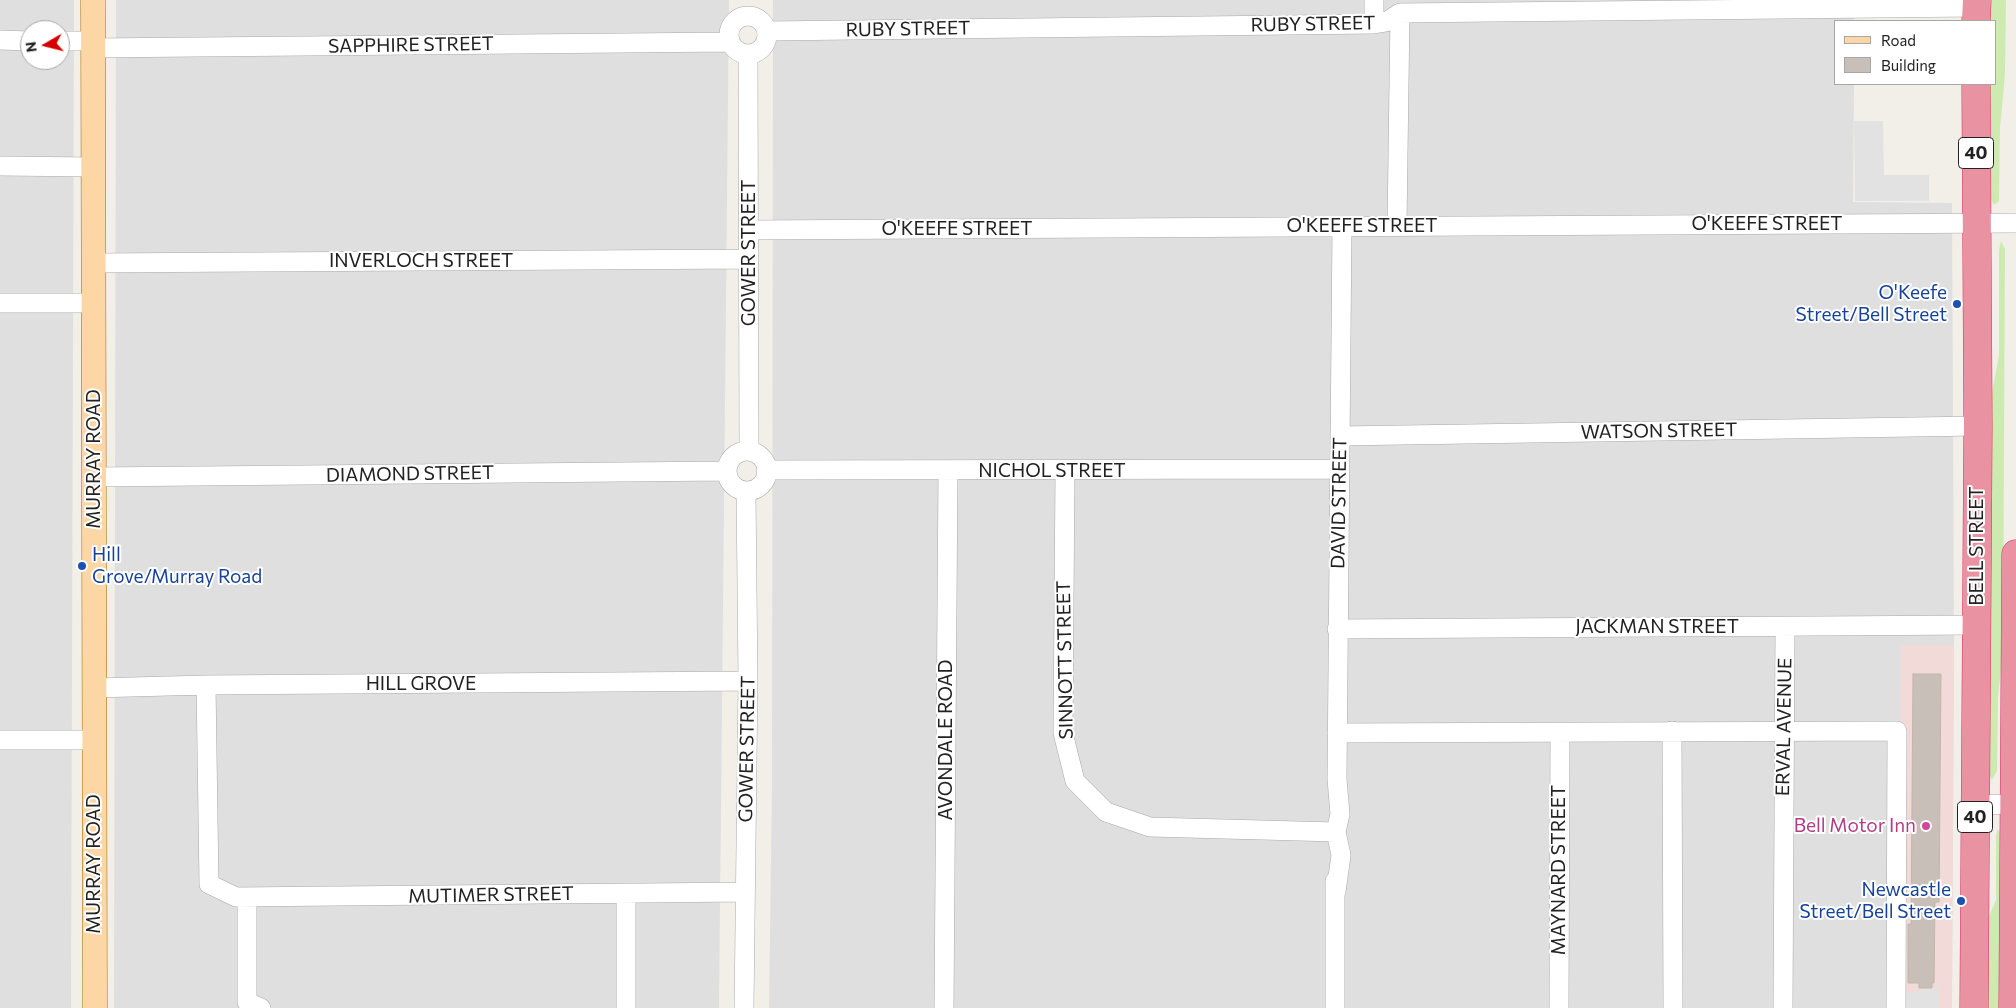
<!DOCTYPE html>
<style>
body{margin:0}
#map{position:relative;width:2016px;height:1008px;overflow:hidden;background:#f2efe9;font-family:Commissioner,sans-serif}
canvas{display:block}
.legend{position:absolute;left:1834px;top:20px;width:162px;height:65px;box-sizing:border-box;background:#fff;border:1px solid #a7a7a7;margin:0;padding:6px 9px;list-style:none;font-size:15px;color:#222}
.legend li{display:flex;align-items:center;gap:10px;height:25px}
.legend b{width:25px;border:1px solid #a7a7a7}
.north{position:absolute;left:20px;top:20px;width:50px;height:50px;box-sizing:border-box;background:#fff;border:1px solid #a7a7a7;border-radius:50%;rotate:262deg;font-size:14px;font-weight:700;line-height:20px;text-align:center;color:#222}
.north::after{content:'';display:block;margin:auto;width:18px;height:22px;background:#d40000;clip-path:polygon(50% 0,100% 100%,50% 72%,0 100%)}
</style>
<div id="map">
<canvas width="2016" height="1008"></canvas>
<ul class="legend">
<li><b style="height:6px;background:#fcd6a4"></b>Road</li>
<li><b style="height:14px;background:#c7bfb8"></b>Building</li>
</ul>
<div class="north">N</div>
</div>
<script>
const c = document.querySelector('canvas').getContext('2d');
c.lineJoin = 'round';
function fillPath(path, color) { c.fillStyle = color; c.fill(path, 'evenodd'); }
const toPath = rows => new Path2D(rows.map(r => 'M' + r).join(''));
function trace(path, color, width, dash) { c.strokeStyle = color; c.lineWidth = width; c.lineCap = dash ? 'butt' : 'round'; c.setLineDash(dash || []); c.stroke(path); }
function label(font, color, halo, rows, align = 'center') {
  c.font = font + ' Commissioner,sans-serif'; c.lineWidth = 4; c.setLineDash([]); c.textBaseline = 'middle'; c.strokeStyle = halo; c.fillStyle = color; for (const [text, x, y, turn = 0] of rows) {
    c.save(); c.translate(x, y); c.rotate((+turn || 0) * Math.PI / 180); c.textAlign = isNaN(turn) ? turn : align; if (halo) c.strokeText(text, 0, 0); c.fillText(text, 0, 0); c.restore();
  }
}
const residential = toPath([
 [0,0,74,0,71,1008,0,1008],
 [30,30,60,30,60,60,30,60],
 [116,0,729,0,719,1008,114,1008],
 [773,0,1854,0,1854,21,1835,21,1835,84,1854,84,1853,202,1952,203,1954,645,1952,1008,769,1008,772,786]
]);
const commercial = toPath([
 [1901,645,1954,645,1952,1008,1898,1008]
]);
const grass = toPath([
 [1992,0,2006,0,2005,74,2000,128,1999,201,1994,205,1991,199,1991,125,1988,84,1995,84,1995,21,1990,21],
 [2001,241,2005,249,2003,648,1998,698,1997,771,1992,780,1988,773,1991,398,1999,355,1999,250],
 [1998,829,2001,834,2001,1008,1985,1008,1985,925,1996,900,1996,835]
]);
const parking = toPath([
 [1854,121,1883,121,1884,175,1929,175,1929,201,1855,201],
 [1928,988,1939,988,1939,1008,1902,1008,1902,992,1913,992]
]);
const building = toPath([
 [1913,674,1941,674,1939,902,1935,902,1934,983,1932,983,1932,988,1919,988,1919,983,1908,983,1908,924,1911,924,1913,674]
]);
const minor = toPath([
 '729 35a19 19 0 1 1 38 0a19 19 0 1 1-38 0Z',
 [1374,24,1374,0],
 [767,31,1374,24,1386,22,1400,13,1976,7],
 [0,40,30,41],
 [60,41,93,41],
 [93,48,730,42],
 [748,54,749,451],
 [0,166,93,167],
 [1397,226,1400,13],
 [749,230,2016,223],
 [94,263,749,259],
 [0,303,93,303],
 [1340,436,1978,426],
 '727 471a20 20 0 1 1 40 0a20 20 0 1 1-40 0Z',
 [766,470,1338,469],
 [1065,471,1063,733,1075,781,1106,812,1150,827,1336,832],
 [94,477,727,471],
 [1337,629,1977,625],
 [206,685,209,884,236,897,745,892],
 [94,688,206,685,748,681],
 [1672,731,1673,1008],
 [1337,733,1897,731,1896,1008],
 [0,740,94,740],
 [1975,805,2016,804],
 [1335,881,1335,1008],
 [1336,892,1341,855,1336,832,1340,814,1337,779,1342,227],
 [247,898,247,1002,261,1008],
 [626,1008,626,893],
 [744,1008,748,681,746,491],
 [944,1008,948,471],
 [1559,1008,1560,733],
 [1783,1008,1785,627]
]);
const major = toPath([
 [93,0,95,1008]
]);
const highway = toPath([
 [1976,21,1977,0],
 [1974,1008,1978,426,1976,84],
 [2013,1008,2016,554]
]);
const markers = [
 [1957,304,5,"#1a4fb4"],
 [82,566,5,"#1a4fb4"],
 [1926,826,5,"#d1479c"],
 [1961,901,5,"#1a4fb4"]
];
const shields = [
 [1976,153,35],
 [1975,817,35]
];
const shieldNames = [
 ["40",1976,153],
 ["40",1975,817]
];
const streetNames = [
 ["RUBY STREET",1313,24,-1],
 ["RUBY STREET",908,29,-1],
 ["SAPPHIRE STREET",411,45,-1],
 ["O'KEEFE STREET",1767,224],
 ["O'KEEFE STREET",1362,226],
 ["O'KEEFE STREET",957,229],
 ["GOWER STREET",749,253,-90],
 ["INVERLOCH STREET",421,261],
 ["WATSON STREET",1659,431,-1],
 ["MURRAY ROAD",94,459,-90],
 ["NICHOL STREET",1052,471],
 ["DIAMOND STREET",410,474,-1],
 ["DAVID STREET",1339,503,-89],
 ["BELL STREET",1977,546,-90],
 ["JACKMAN STREET",1657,627],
 ["SINNOTT STREET",1065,660,-91],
 ["HILL GROVE",421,684],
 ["ERVAL AVENUE",1784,727,-89],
 ["AVONDALE ROAD",946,740,-90],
 ["GOWER STREET",747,749,-89],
 ["MURRAY ROAD",94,864,-90],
 ["MAYNARD STREET",1559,870,-90],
 ["MUTIMER STREET",491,895,-1]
];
const transitNames = [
 ["O'Keefe",1947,293],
 ["Street/Bell Street",1947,315],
 ["Hill",92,555,"left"],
 ["Grove/Murray Road",92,577,"left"],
 ["Newcastle",1951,890],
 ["Street/Bell Street",1951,912]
];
const hotelNames = [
 ["Bell Motor Inn",1916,826]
];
fillPath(residential, '#e0dfdf');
fillPath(commercial, '#f2dad9');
fillPath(grass, '#cdebb0');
fillPath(parking, '#e2e2e2');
fillPath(building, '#c7bfb8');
trace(building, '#c4b6ab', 1);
trace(minor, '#a9a9a9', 20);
trace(major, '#a06b00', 25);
trace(highway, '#dc2a67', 29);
trace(minor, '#fff', 19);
trace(major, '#fcd6a4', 24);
trace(highway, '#e892a2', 28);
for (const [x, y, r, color] of markers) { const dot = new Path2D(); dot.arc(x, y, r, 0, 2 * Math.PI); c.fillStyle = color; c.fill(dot); trace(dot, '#fff', 2); }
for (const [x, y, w] of shields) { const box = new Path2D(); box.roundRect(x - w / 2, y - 15.5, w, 31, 4); c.fillStyle = '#fff'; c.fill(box); trace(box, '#222', 1); }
label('bold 18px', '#222', null, shieldNames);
label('19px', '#222', '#fff', streetNames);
label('19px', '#164399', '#fff', transitNames, 'right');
label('19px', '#b23c85', '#fff', hotelNames, 'right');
</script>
